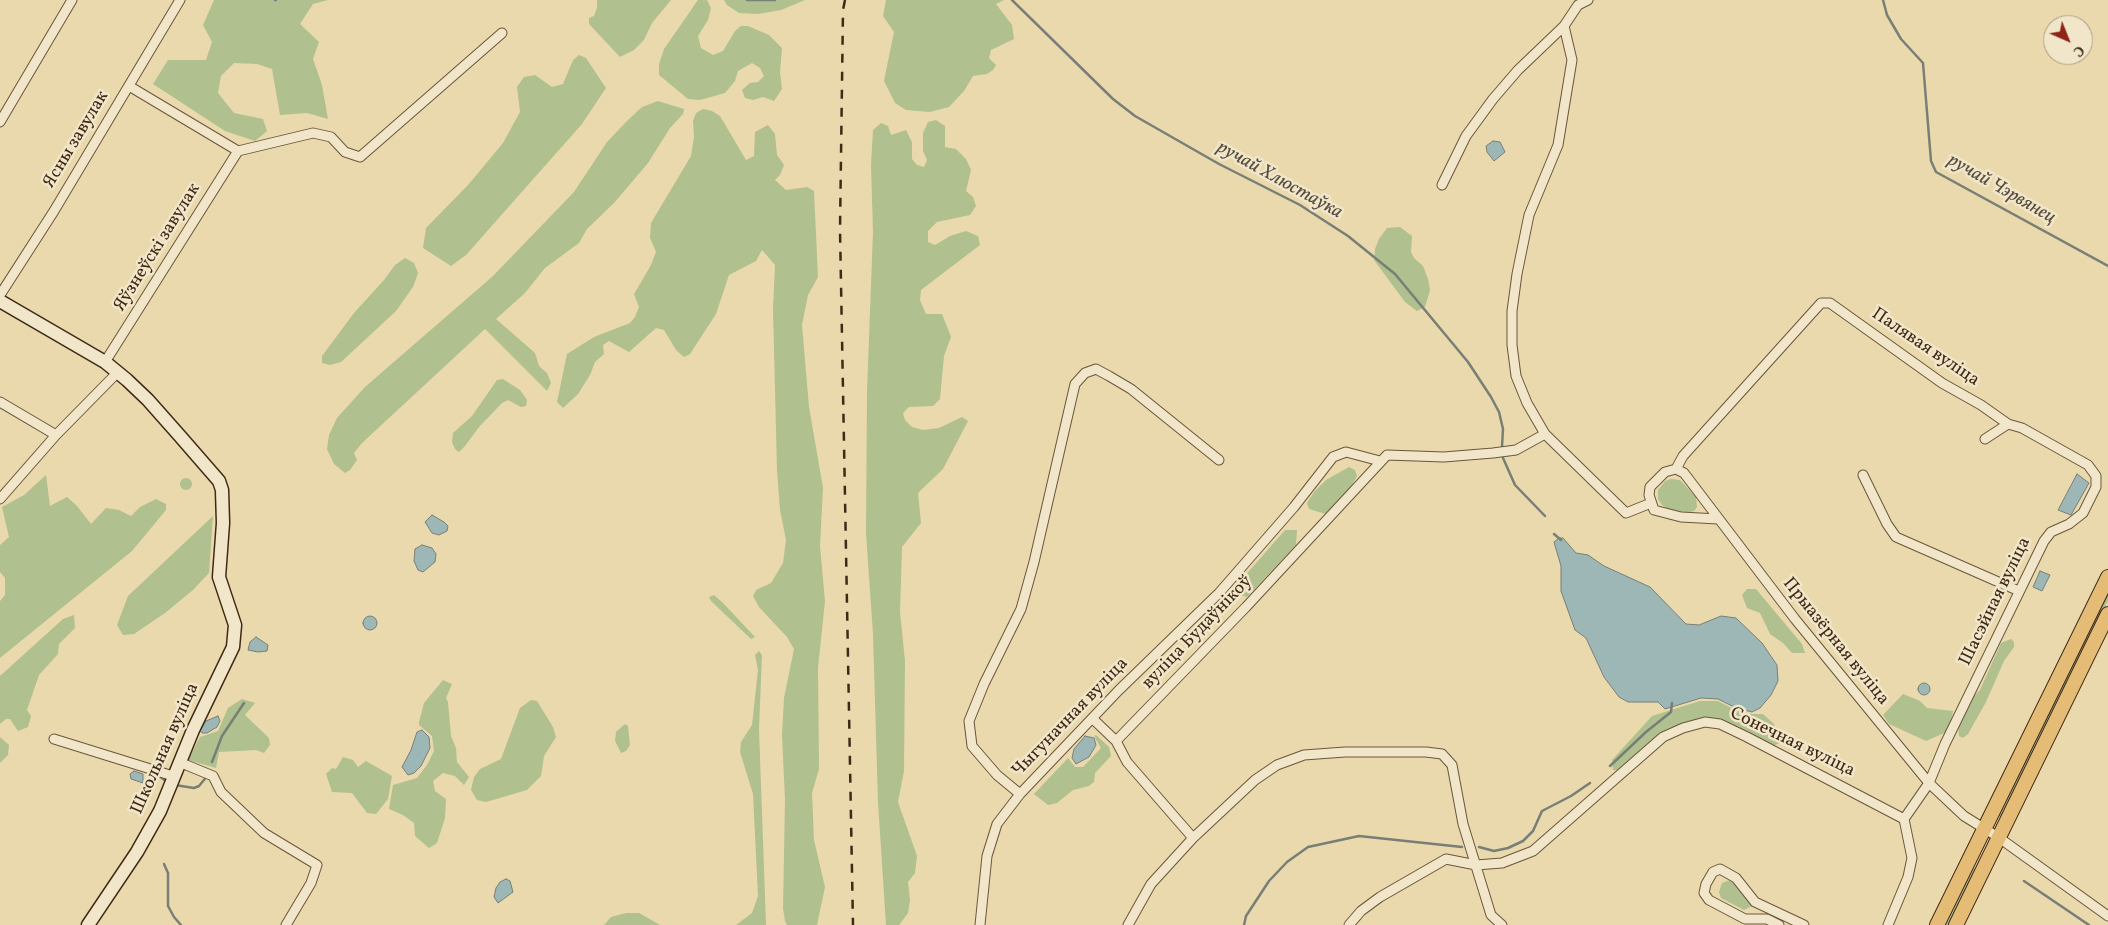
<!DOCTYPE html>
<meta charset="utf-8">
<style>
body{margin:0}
#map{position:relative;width:2108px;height:925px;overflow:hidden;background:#ead9ac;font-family:Vollkorn,serif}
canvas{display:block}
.north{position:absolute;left:2043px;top:15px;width:50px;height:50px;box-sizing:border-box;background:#f1e6c9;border:1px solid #aa9b82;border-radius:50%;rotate:136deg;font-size:14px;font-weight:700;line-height:20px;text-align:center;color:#402a17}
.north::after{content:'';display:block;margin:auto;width:18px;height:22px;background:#8f2418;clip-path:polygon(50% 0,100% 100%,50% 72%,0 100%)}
</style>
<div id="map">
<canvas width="2108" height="925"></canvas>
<div class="north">С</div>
</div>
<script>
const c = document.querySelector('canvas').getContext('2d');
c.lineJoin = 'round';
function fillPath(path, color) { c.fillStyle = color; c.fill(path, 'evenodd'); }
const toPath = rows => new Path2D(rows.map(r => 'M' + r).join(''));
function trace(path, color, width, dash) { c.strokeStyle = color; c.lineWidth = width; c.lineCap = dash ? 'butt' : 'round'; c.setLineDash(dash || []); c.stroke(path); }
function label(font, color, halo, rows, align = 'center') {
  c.font = font + ' Vollkorn,serif'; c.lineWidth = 5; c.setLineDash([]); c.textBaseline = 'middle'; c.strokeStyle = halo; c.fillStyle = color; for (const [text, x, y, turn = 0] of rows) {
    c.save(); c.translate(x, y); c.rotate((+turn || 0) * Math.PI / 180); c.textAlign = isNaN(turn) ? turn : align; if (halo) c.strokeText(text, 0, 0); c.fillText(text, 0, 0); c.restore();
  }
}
const green = toPath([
 [214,0,328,0,313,4,300,24,319,42,313,59,322,85,328,119,307,113,280,115,272,69,257,64,234,63,221,76,218,93,234,113,263,119,267,131,255,141,225,131,153,84,168,60,206,60,212,42,203,25],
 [597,0,671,0,652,23,644,40,634,50,620,57,589,24,589,18,594,16,597,8],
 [698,0,707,0,711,8,708,20,698,36,701,48,713,55,723,51,735,31,741,26,748,26,769,35,782,48,780,72,782,89,774,101,763,97,753,100,745,98,742,90,750,83,758,82,764,76,760,68,752,63,738,71,735,81,725,93,700,100,688,99,659,75,659,64,664,49],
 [724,0,805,0,781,10,758,14,739,13,727,5],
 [886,0,1004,0,996,4,1012,25,1014,39,991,50,989,58,996,65,993,70,987,74,973,76,964,91,949,107,930,112,906,110,895,103,884,81,894,32,883,16],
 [579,55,586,58,606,88,582,124,466,255,451,266,423,248,426,228,468,185,503,143,520,112,517,87,524,77,535,75,552,87,563,84,573,60],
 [658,101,684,109,683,114,670,128,648,163,614,203,587,229,579,243,545,268,525,293,496,319,535,353,539,366,547,373,551,383,547,391,485,329,362,443,354,453,357,460,350,470,345,473,334,464,327,449,329,435,337,418,365,387,493,276,574,192,607,142,627,121,642,107],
 [703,109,712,111,720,116,746,160,754,156,755,132,768,125,775,134,777,155,784,165,780,175,775,180,786,190,807,187,814,191,818,277,808,295,802,325,809,407,823,488,820,546,825,601,818,668,819,769,812,793,814,840,825,887,817,925,787,925,785,921,783,908,785,800,782,735,784,698,794,649,787,637,759,607,753,596,756,590,771,583,783,563,786,540,780,510,777,470,773,309,775,265,762,250,756,261,729,275,716,314,690,354,684,357,676,350,664,330,656,328,629,352,609,341,603,345,604,354,595,362,590,375,578,394,563,408,557,402,567,354,594,337,630,323,635,317,639,307,634,294,651,265,656,252,650,238,651,223,691,156,694,137,693,121,696,113],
 [936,120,945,126,945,147,956,149,966,159,971,170,966,191,973,197,976,206,970,215,937,222,928,231,928,242,935,245,950,236,966,231,978,236,980,245,921,290,920,300,926,314,942,314,951,337,944,356,940,399,933,406,909,407,903,413,905,420,912,427,923,430,939,428,962,417,968,421,943,469,918,493,921,523,902,547,900,612,905,661,904,771,898,802,917,856,915,873,908,882,910,900,908,913,899,925,886,925,878,802,873,634,866,533,867,392,873,232,871,165,873,130,881,123,888,126,891,135,906,130,912,142,912,159,917,165,924,167,927,160,923,151,923,133,928,122],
 [1400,227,1412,236,1411,252,1414,258,1423,266,1428,279,1430,290,1425,307,1417,311,1405,302,1374,260,1375,249,1379,239,1387,228],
 [405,258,414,263,418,273,413,287,396,311,341,362,330,365,322,363,322,356,354,313,384,280,395,265],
 [503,379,520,390,527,400,526,406,521,407,508,400,502,403,479,427,465,446,459,452,455,449,452,442,453,433,472,416,497,380],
 [1349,467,1355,470,1357,476,1349,490,1329,515,1309,509,1307,503,1314,492,1326,480],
 [46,475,50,506,67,497,77,506,91,524,106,508,119,510,131,516,140,507,156,499,166,504,166,510,132,551,0,658,0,601,5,595,5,578,0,572,0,545,9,537,2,507,24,495],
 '180 484a6 6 0 1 1 12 0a6 6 0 1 1-12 0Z',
 [1671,479,1680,480,1696,497,1697,507,1694,511,1686,513,1668,509,1662,505,1658,499,1658,490,1665,481],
 [213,516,209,573,193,590,165,613,134,634,123,635,117,625,128,596],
 [1285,530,1297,530,1296,545,1247,597,1236,594,1235,587],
 [2108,586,2108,601,2002,818,1996,815],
 [1747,589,1756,589,1802,644,1805,653,1792,653,1783,643,1770,634,1760,613,1747,608,1742,595],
 [714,595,723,603,755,637,751,639,711,601,709,597],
 [74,615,75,628,59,644,58,654,39,675,27,710,31,716,28,727,18,731,10,719,6,719,0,724,0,676,63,619],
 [2011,639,2014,642,2014,647,2004,661,1986,702,1968,734,1963,738,1959,736,1958,726,1970,700,1980,690,2001,643],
 [759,651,762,655,759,729,766,925,736,925,752,913,758,896,753,794,740,752,741,742,752,725,758,670,755,655],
 [443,680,452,684,446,698,448,702,451,736,456,748,457,762,469,777,464,785,455,776,443,773,433,781,435,791,446,799,445,818,437,843,429,848,415,836,414,823,403,815,389,809,393,785,417,778,427,765,434,751,432,736,419,725,419,722,424,703],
 [1903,694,1920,701,1927,708,1953,711,1949,731,1926,741,1889,724,1883,715],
 [242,699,255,703,245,715,269,738,270,745,264,753,256,750,219,752,216,768,188,760,200,737,218,731,228,708],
 [531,700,537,701,553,727,556,737,544,756,541,776,527,790,486,802,477,800,471,790,474,777,480,769,501,759,520,708],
 [1700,701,1718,701,1735,710,1752,714,1763,714,1774,724,1780,743,1772,746,1722,722,1683,726,1620,771,1613,770,1612,760,1652,716],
 [625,724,628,726,630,745,626,751,621,753,615,741,616,732],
 [1096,735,1109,747,1111,756,1095,773,1094,782,1089,786,1073,790,1057,803,1048,805,1034,794,1068,758,1075,767,1083,767,1101,748,1094,736],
 [0,737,9,745,8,755,0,763],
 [343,757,353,760,358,767,366,761,392,776,388,799,376,814,367,813,352,793,332,792,326,774,332,768,336,769],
 [1970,866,1976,869,1949,925,1941,925],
 [1730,880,1751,899,1752,906,1744,910,1721,898,1719,892,1722,883],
 [626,913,639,913,660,925,604,925,611,917]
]);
const water = toPath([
 [1493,141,1500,142,1505,152,1494,161,1487,152,1486,146,1493,141],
 [2077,474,2089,483,2071,515,2058,510,2077,474],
 [432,515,444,522,448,526,447,531,439,535,432,533,425,522,432,515],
 [1559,538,1563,538,1576,553,1588,555,1604,566,1650,587,1686,624,1699,625,1721,616,1736,618,1762,643,1777,665,1778,681,1771,695,1760,708,1752,712,1736,708,1718,699,1701,698,1665,709,1658,702,1628,702,1619,697,1604,677,1586,638,1575,630,1561,591,1561,566,1554,542,1559,538],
 [422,545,432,548,436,554,435,562,423,572,418,570,414,561,415,549,422,545],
 [2040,571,2050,575,2042,591,2033,587,2040,571],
 '363 623a7 7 0 1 1 14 0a7 7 0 1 1-14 0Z',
 [256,637,268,645,267,651,258,652,248,650,250,642,256,637],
 '1918 689a6 6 0 1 1 12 0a6 6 0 1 1-12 0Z',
 [218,716,220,721,217,727,207,733,202,733,200,730,206,721,218,716],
 [422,730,429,737,430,748,421,766,414,773,408,775,402,767,411,750,417,732,422,730],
 [1085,736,1094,738,1096,745,1089,757,1076,764,1072,758,1074,749,1085,736],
 [134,771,143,774,143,783,131,779,130,774,134,771],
 [506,879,510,881,513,892,498,903,494,897,496,888,500,882,506,879]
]);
const stream = toPath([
 [275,0,276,0],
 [747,0,775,0],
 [1012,0,1113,99,1135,116,1219,164,1300,205,1348,236,1395,274,1468,362,1491,397,1499,412,1503,429,1502,447],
 [1883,0,1887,15,1901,39,1923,63,1931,161,1936,172,2108,266],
 [1503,458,1515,485,1545,516],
 [1554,534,1561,540],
 [212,762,222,736,244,703],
 [1610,766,1646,732,1671,712,1672,703],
 [158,775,167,782],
 [175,785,194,788,199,786,208,775],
 [1479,847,1494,851,1508,848,1523,841,1533,831,1542,811,1571,796,1590,783],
 [164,864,168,873,168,906,174,917,181,925],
 [2024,881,2089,925],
 [1244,925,1246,916,1269,881,1287,862,1308,847,1359,836,1462,847]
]);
const street = toPath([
 [1564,26,1572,60,1558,145,1529,215,1517,274,1512,311,1512,345,1516,376,1527,403,1545,434,1626,513,1651,503],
 [129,86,238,151,313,133,331,137,345,152,360,157,502,33],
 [0,122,72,0],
 [1442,185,1466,136,1493,99,1518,70,1564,26,1578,5,1588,0],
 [0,295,54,211,180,0],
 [105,362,238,151],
 [0,402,56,435],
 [1676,469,1683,456,1821,303,1830,303,1942,383,1981,405,2008,424],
 [1863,475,1887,524,1896,537,2019,591],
 [0,499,56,435,118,372],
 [1718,519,1681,517,1654,510,1649,495,1650,487,1665,472,1676,469,1684,473,1795,619,1929,783,1964,816,1998,837,2108,916],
 [1093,719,1116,741],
 [54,739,173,776],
 [179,762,213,776,221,792,264,833,317,865,311,883,286,925],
 [1020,794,997,775,972,746,969,721,984,684,1021,609,1034,562,1075,384,1085,373,1096,369,1109,376,1131,389,1219,460],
 [1904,819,1929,783,1945,744,2044,541,2051,532,2069,524,2083,513,2096,487,2096,476,2088,465,2022,428,2008,424,1985,439],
 [1193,838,1127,762,1116,741,1246,607,1387,455,1444,457,1493,453,1516,450,1545,434],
 [980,925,987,856,997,824,1020,794,1119,690,1219,593,1294,507,1333,457,1346,452,1380,461],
 [1128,925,1151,884,1193,838,1255,780,1277,765,1304,755,1345,752,1426,752,1442,754,1452,765,1463,824,1491,915,1502,925],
 [1349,925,1361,911,1380,897,1446,859,1476,865,1502,863,1533,851,1663,737,1683,728,1705,722,1720,724,1747,737,1904,819,1912,858,1908,877,1888,925],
 [1779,925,1767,919,1745,919,1709,900,1704,893,1706,884,1713,872,1720,869,1736,878,1755,902,1804,925]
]);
const secondary = toPath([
 [0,301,105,362,127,380,148,400,179,435,219,481,222,490,223,523,219,577,235,625,233,647,193,730,160,811,137,852,88,925]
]);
const primary = toPath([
 [1937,925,2108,577],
 [1956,925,2108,614]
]);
const rail = toPath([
 [845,0,843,10,840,230,853,925]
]);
const streetNames = [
 ["Ясны завулак",77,140,-59],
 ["Яўзнеўскі завулак",158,248,-58],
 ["Палявая вуліца",1925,348,34],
 ["Шасэйная вуліца",1996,602,-64],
 ["вуліца Будаўнікоў",1198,633,-46],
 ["Прыазёрная вуліца",1835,642,51],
 ["Чыгуначная вуліца",1071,718,-46],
 ["Сонечная вуліца",1792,743,26],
 ["Школьная вуліца",166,749,-66]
];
const waterNames = [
 ["ручай Хлюстаўка",1279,181,29],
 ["ручай Чэрвянец",2001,190,30]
];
fillPath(green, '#b0c08e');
fillPath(water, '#9db7b6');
trace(water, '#787f76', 1);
trace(stream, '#787f76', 2.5);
trace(street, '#6a563c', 11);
trace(secondary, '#402a17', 15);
trace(primary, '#402a17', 16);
trace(street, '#f1e6c9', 9);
trace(secondary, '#f1e6c9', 12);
trace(primary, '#e5bc76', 14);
trace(rail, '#402a17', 2.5, [9, 9]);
label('18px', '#402a17', '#f1e6c9', streetNames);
label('italic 19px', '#574d3f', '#f1e6c9', waterNames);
</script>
